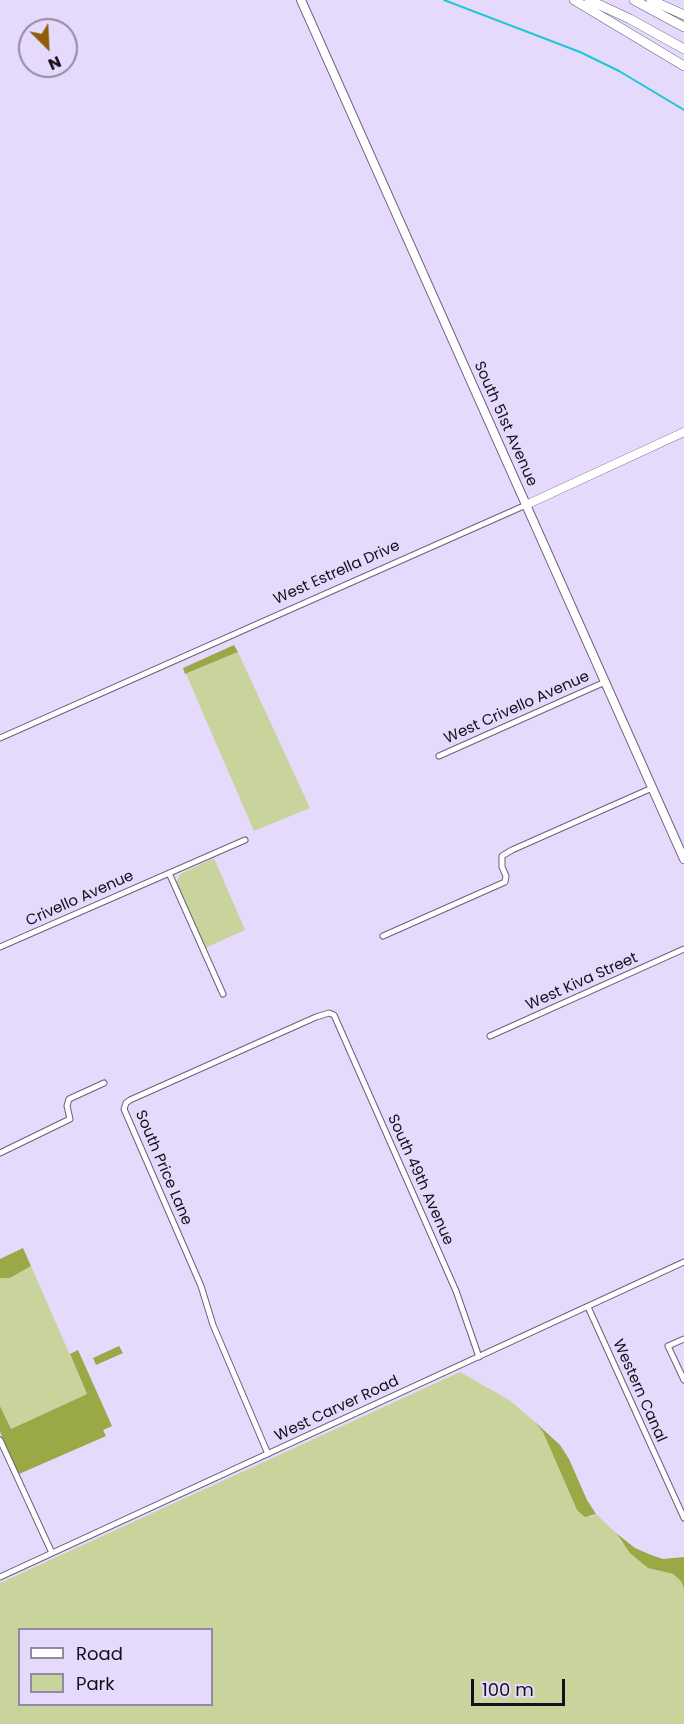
<!DOCTYPE html>
<style>
body{margin:0}
#map{position:relative;width:684px;height:1724px;overflow:hidden;background:#e6dafc;font-family:Poppins,sans-serif}
canvas{display:block}
.legend{position:absolute;left:18px;top:1628px;width:195px;height:78px;box-sizing:border-box;background:#e6dafc;border:2px solid #9289a2;margin:0;padding:8px 10px;list-style:none;font-size:18px;color:#140f1b}
.legend li{display:flex;align-items:center;gap:12px;height:30px}
.legend b{width:30px;border:2px solid #9289a2}
.north{position:absolute;left:18px;top:18px;width:60px;height:60px;box-sizing:border-box;background:#e6dafc;border:2px solid #9289a2;border-radius:50%;rotate:156deg;font-size:16px;font-weight:700;line-height:24px;text-align:center;color:#140f1b}
.north::after{content:'';display:block;margin:auto;width:21px;height:27px;background:#8f5c0b;clip-path:polygon(50% 0,100% 100%,50% 72%,0 100%)}
.scale{position:absolute;left:471px;top:1679px;width:94px;height:27px;box-sizing:border-box;border:3px solid #140f1b;border-top:0;padding-left:8px;font-size:18px;line-height:21px;white-space:nowrap;color:#140f1b;-webkit-text-stroke:4px #e6dafc;paint-order:stroke}
</style>
<div id="map">
<canvas width="684" height="1724"></canvas>
<ul class="legend">
<li><b style="height:8px;background:#fff"></b>Road</li>
<li><b style="height:16px;background:#c9d49c"></b>Park</li>
</ul>
<div class="north">N</div>
<div class="scale">100 m</div>
</div>
<script>
const c = document.querySelector('canvas').getContext('2d');
c.lineJoin = 'round';
function fillPath(path, color) { c.fillStyle = color; c.fill(path, 'evenodd'); }
const toPath = rows => new Path2D(rows.map(r => 'M' + r).join(''));
function trace(path, color, width, dash) { c.strokeStyle = color; c.lineWidth = width; c.lineCap = dash ? 'butt' : 'round'; c.setLineDash(dash || []); c.stroke(path); }
function label(font, color, halo, rows, align = 'center') {
  c.font = font + ' Poppins,sans-serif'; c.lineWidth = 4.5; c.setLineDash([]); c.textBaseline = 'middle'; c.strokeStyle = halo; c.fillStyle = color; for (const [text, x, y, turn = 0] of rows) {
    c.save(); c.translate(x, y); c.rotate((+turn || 0) * Math.PI / 180); c.textAlign = isNaN(turn) ? turn : align; if (halo) c.strokeText(text, 0, 0); c.fillText(text, 0, 0); c.restore();
  }
}
const green = toPath([
 [238,652,310,808,254,831,186,674],
 [214,858,245,930,205,948,176,884,180,874],
 [31,1266,87,1394,11,1429,0,1406,0,1278,10,1278],
 [460,1372,509,1400,535,1422,543,1432,577,1510,591,1517,596,1514,616,1533,621,1542,648,1568,673,1574,681,1581,684,1589,684,1724,0,1724,0,1583],
 [20,1630,212,1630,212,1704,20,1704]
]);
const forest = toPath([
 [234,645,238,652,185,674,183,668],
 [23,1248,31,1266,10,1278,0,1278,0,1259],
 [119,1346,123,1353,96,1365,93,1358],
 [78,1350,112,1426,103,1430,106,1436,19,1474,0,1432,0,1406,11,1429,87,1394,70,1354],
 [535,1422,560,1445,569,1459,587,1500,596,1514,585,1517,577,1510,543,1432],
 [616,1533,635,1548,651,1555,663,1559,684,1557,684,1589,681,1581,673,1574,648,1568,630,1553]
]);
const stream = toPath([
 [444,0,580,52,619,71,684,110]
]);
const street = toPath([
 [0,738,526,505],
 [439,756,605,682],
 [169,873,223,994],
 [383,936,505,882,506,876,502,867,502,856,512,850,652,788],
 [0,947,245,840],
 [490,1036,684,949],
 [0,1153,70,1119,67,1106,69,1099,104,1083],
 [588,1307,684,1518],
 [684,1339,668,1346,684,1380],
 [0,1440,52,1553],
 [268,1454,213,1325,201,1286,124,1109,126,1103,130,1100,316,1017,329,1013,334,1015,456,1291,479,1357],
 [0,1577,684,1262]
]);
const secondary = toPath([
 [526,505,684,432]
]);
const primary = toPath([
 [301,0,684,859]
]);
const highway = toPath([
 [574,0,684,66],
 [589,0,630,19,684,49],
 [634,0,684,27],
 [651,0,684,15]
]);
const streetNames = [
 ["South 51st Avenue",505,424,66],
 ["West Estrella Drive",337,573,-24],
 ["West Crivello Avenue",517,708,-24],
 ["Crivello Avenue",80,899,-24],
 ["West Kiva Street",582,982,-24],
 ["South Price Lane",163,1168,67],
 ["South 49th Avenue",420,1180,66],
 ["Western Canal",639,1391,66],
 ["West Carver Road",337,1409,-25]
];
fillPath(green, '#c9d49c');
fillPath(forest, '#9aa846');
trace(stream, '#1fc7d4', 2);
trace(street, '#6a5f7c', 7);
trace(secondary, '#6a5f7c', 9);
trace(primary, '#6a5f7c', 10);
trace(highway, '#6a5f7c', 10);
trace(street, '#fff', 5);
trace(secondary, '#fff', 8);
trace(primary, '#fff', 8);
trace(highway, '#fff', 9);
label('15px', '#140f1b', '#e6dafc', streetNames);
</script>
